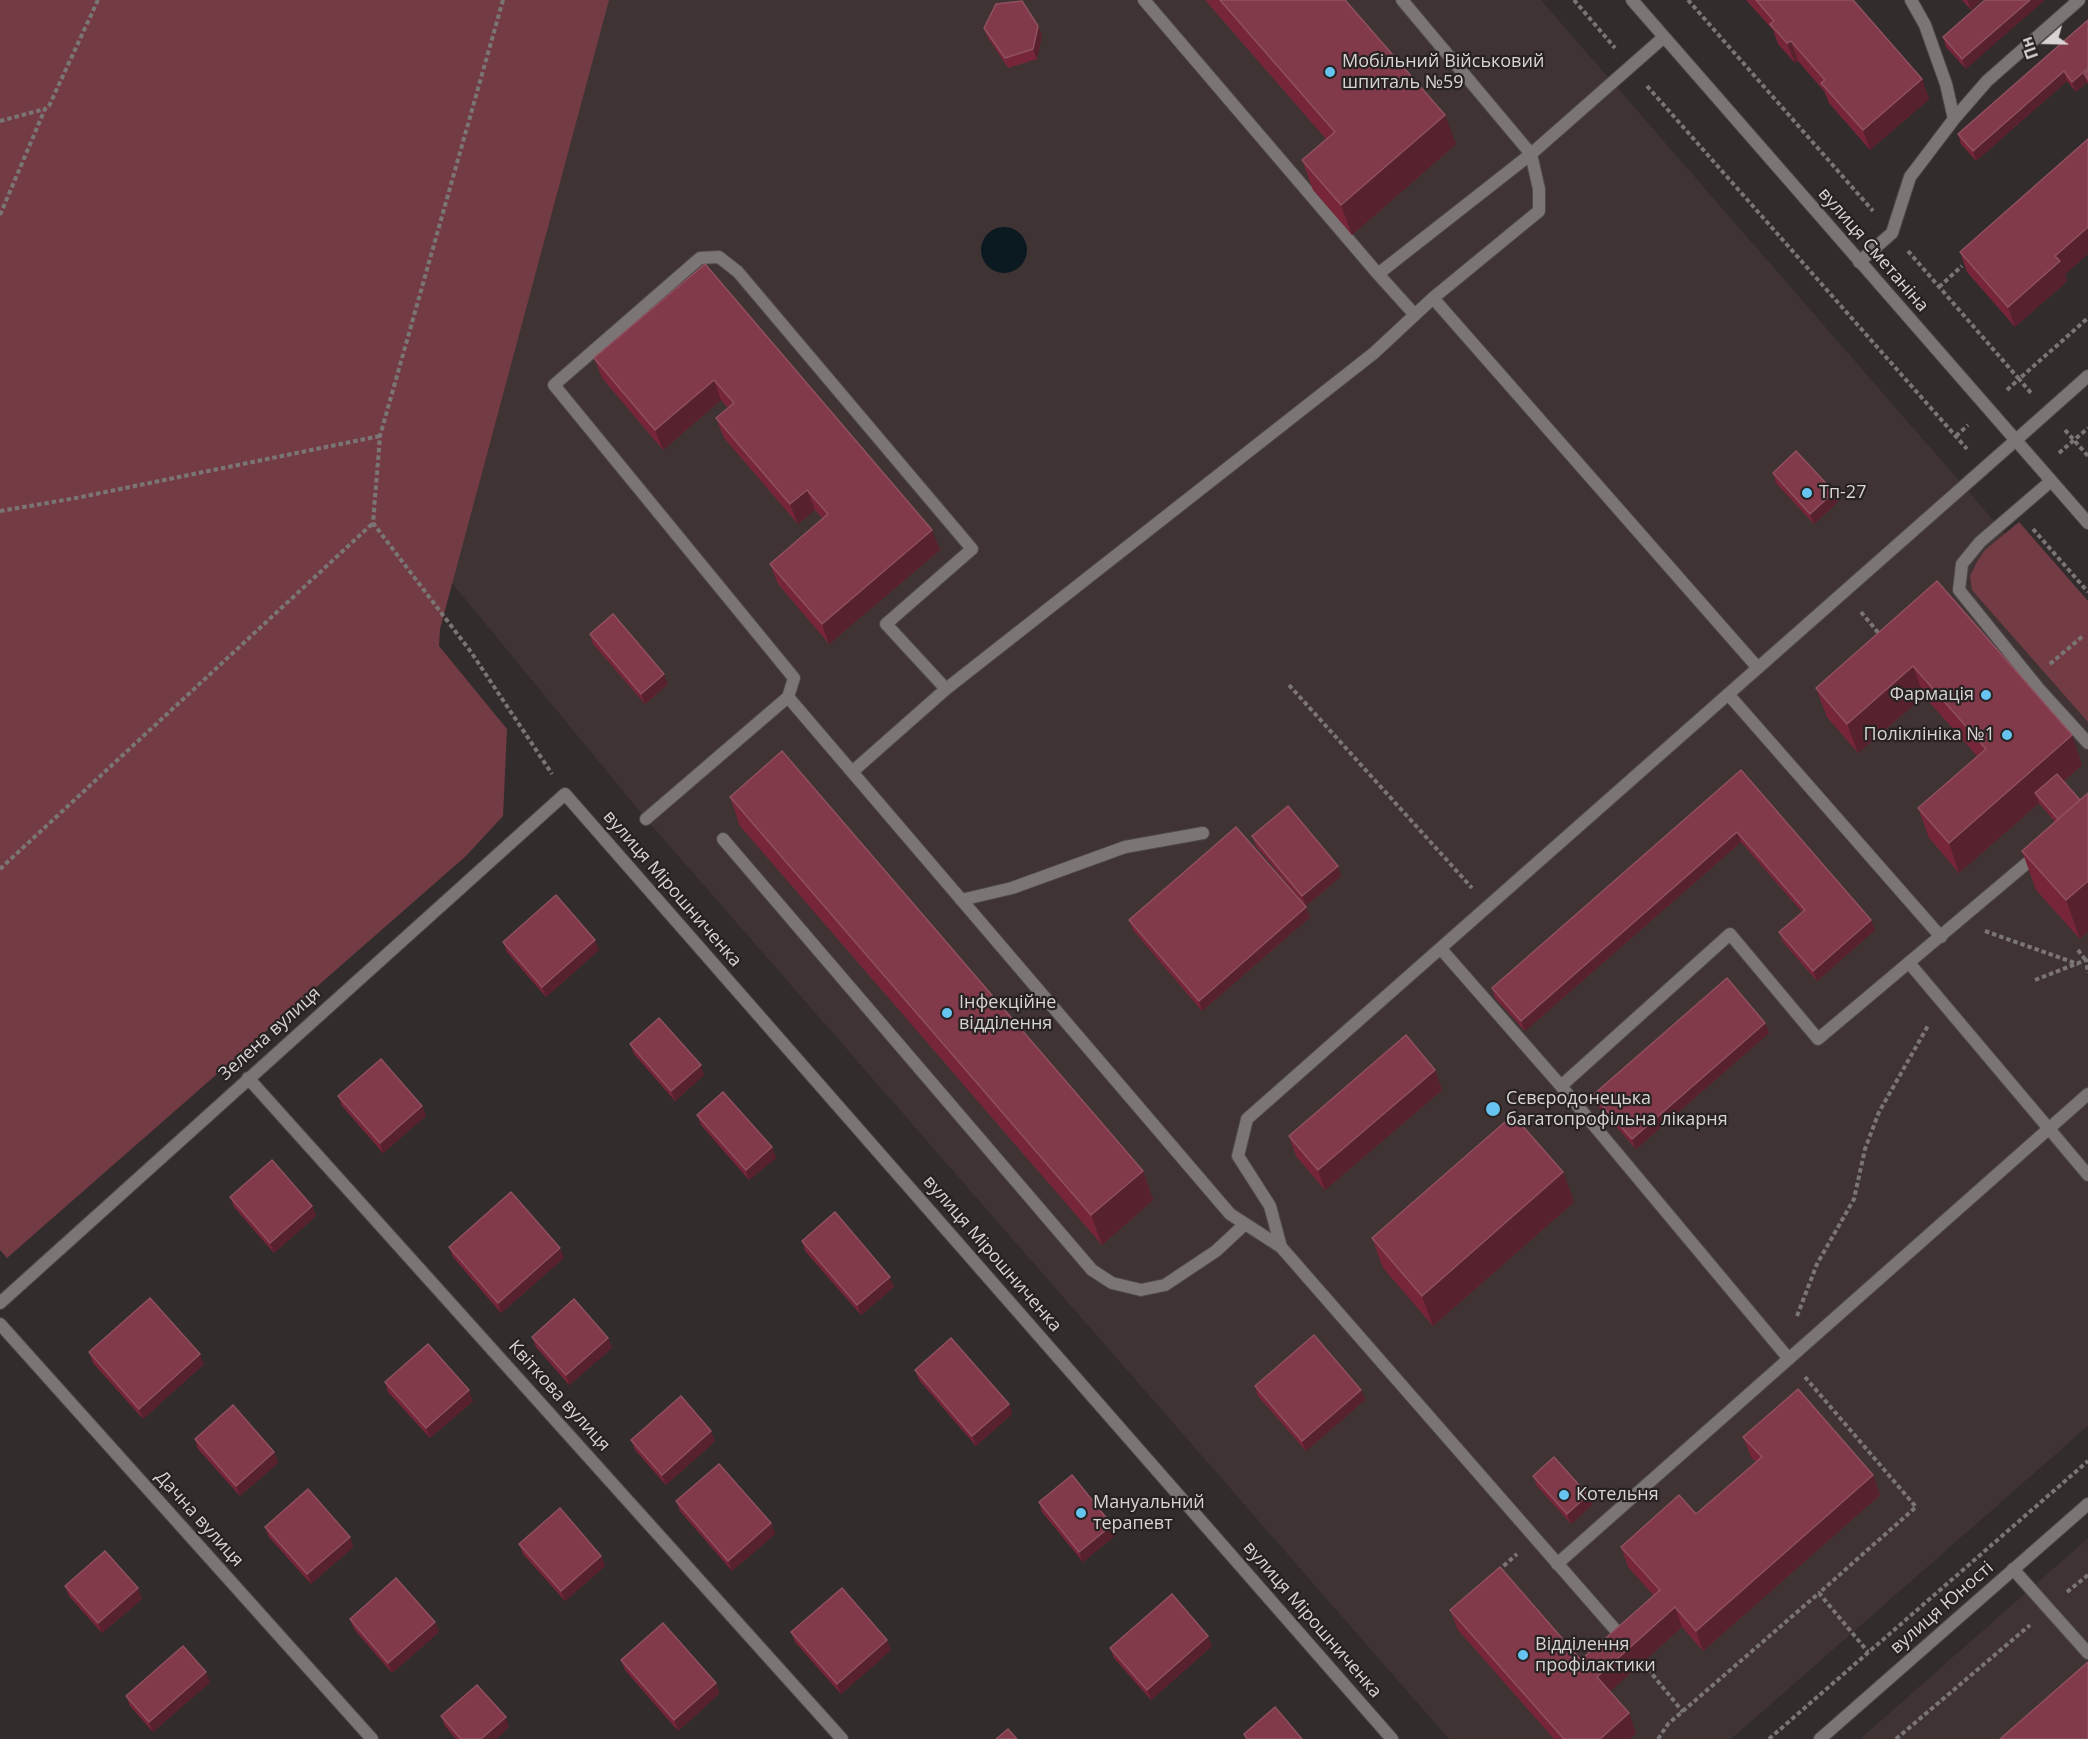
<!DOCTYPE html>
<meta charset="utf-8">
<style>
body{margin:0}
#map{position:relative;width:2088px;height:1739px;overflow:hidden;background:#322c2c;font-family:"Open Sans",sans-serif}
canvas{display:block}
.north{position:absolute;left:2016px;top:12px;width:60px;height:60px;-webkit-text-stroke:4px #282223;paint-order:stroke;rotate:250deg;font-size:16px;font-weight:700;line-height:24px;text-align:center;color:#d8d4d4}
.north::after{content:'';display:block;margin:auto;width:21px;height:27px;background:#d8d4d4;clip-path:polygon(50% 0,100% 100%,50% 72%,0 100%)}
</style>
<div id="map">
<canvas width="2088" height="1739"></canvas>
<div class="north">Пн</div>
</div>
<script>
const c = document.querySelector('canvas').getContext('2d');
c.lineJoin = 'round';
function fillPath(path, color) { c.fillStyle = color; c.fill(path, 'evenodd'); }
const toPath = rows => new Path2D(rows.map(r => 'M' + r).join(''));
function trace(path, color, width, dash) { c.strokeStyle = color; c.lineWidth = width; c.lineCap = dash ? 'butt' : 'round'; c.setLineDash(dash || []); c.stroke(path); }
function label(font, color, halo, rows, align = 'center') {
  c.font = font + ' "Open Sans",sans-serif'; c.lineWidth = 4.5; c.setLineDash([]); c.textBaseline = 'middle'; c.strokeStyle = halo; c.fillStyle = color; for (const [text, x, y, turn = 0] of rows) {
    c.save(); c.translate(x, y); c.rotate((+turn || 0) * Math.PI / 180); c.textAlign = isNaN(turn) ? turn : align; if (halo) c.strokeText(text, 0, 0); c.fillText(text, 0, 0); c.restore();
  }
}
const built = toPath([
 [585,0,1541,0,2088,629,2088,1426,1731,1739,1449,1739,646,819,438,566],
 [2088,1538,2088,1739,1860,1739]
]);
const green = toPath([
 [0,0,609,0,440,629,439,646,507,729,503,816,466,856,7,1258,0,1250],
 [2019,522,2088,601,2088,722,1972,590,1970,576,1977,562,1985,550]
]);
const water = toPath([
 '981 250a23 23 0 1 1 46 0a23 23 0 1 1-46 0Z'
]);
const path = toPath([
 [503,0,380,436,373,523,471,652,552,774],
 [1574,0,1615,48],
 [1688,0,1873,211],
 [1647,86,1967,449],
 [0,121,45,109],
 [0,215,45,109,49,106,98,0],
 [1908,251,2019,379,2088,318],
 [1939,287,1962,266],
 [2007,390,2019,379,2031,393],
 [2065,430,2088,456],
 [1956,436,1968,425],
 [2059,453,2088,428],
 [0,511,76,498,380,436],
 [2033,529,2088,592],
 [1861,612,1881,636],
 [2050,664,2084,635],
 [1289,685,1472,888],
 [0,869,373,523],
 [1985,931,2078,964],
 [2078,950,2087,962],
 [2035,980,2086,960,2088,973],
 [1797,1316,1817,1264,1854,1199,1865,1149,1879,1112,1929,1024],
 [1805,1377,1916,1507,1819,1593],
 [1498,1571,1517,1554],
 [2067,1592,2088,1575],
 [1643,1663,1683,1712],
 [1658,1739,1668,1724,1819,1593,1868,1652],
 [1769,1739,2088,1461],
 [1896,1739,2030,1625]
]);
const service = toPath([
 [1144,0,1378,274,1531,154,1664,37],
 [1911,0,1925,25,1946,84,1954,119],
 [1859,262,1892,233,1910,177,1954,119,1987,81,2079,0],
 [1378,274,1415,315],
 [1433,298,1758,668],
 [2051,481,1980,542,1962,564,1959,590,2039,689,2088,743],
 [1728,694,1941,937],
 [788,697,794,678,554,385,700,258,719,257,738,272,972,549,886,624,946,689],
 [852,772,946,689,1374,353,1433,298,1539,211,1539,189,1531,154,1402,0],
 [646,819,788,697,1230,1214,1281,1247],
 [723,839,1092,1270,1112,1283,1141,1290,1165,1285,1216,1251,1245,1224],
 [961,900,1012,888,1125,847,1203,833],
 [1441,949,1561,1086,1789,1359],
 [1910,964,2088,1175],
 [1561,1086,1730,934,1818,1039,2039,853],
 [1557,1564,2088,1094],
 [2013,1569,2088,1653],
 [1626,1642,1281,1247,1270,1206,1238,1156,1247,1119,2016,440]
]);
const minor = toPath([
 [2016,440,2088,376],
 [248,1078,842,1739],
 [0,1303,565,794,1392,1739],
 [0,1324,372,1739],
 [1820,1739,2088,1504]
]);
const tertiary = toPath([
 [1632,0,2088,523]
]);
const wall = toPath([
 [1205,0,1345,0,1456,144,1352,235,1313,190,1302,160,1326,139],
 [1746,0,1853,0,1922,79,1929,99,1870,150,1829,103,1824,91,1798,61,1795,63,1778,44,1773,30],
 [1962,0,1982,0,1971,10],
 [1985,0,1966,69,1946,47,1943,37],
 [2088,20,2088,85,2087,82,2076,92,2067,81,1976,161,1961,144,1958,134],
 [1038,26,1042,36,1037,59,1008,68,988,38,984,28],
 [2088,139,2088,254,2065,274,2067,281,2015,327,1967,272,1960,252],
 [705,264,940,550,829,644,778,584,770,564,823,519,815,510,798,524,724,438,716,418,728,408,721,400,663,450,602,378,594,358],
 [1773,473,1834,492,1838,502,1814,524,1776,483],
 [1937,581,2082,765,2064,781,2080,800,2088,793,2088,931,2080,939,2036,890,2022,851,2055,822,2039,803,1959,873,1929,838,1918,808,1977,756,1924,696,1858,753,1827,717,1816,688],
 [590,634,668,684,645,704,593,644],
 [1741,770,1871,920,1875,930,1817,981,1783,942,1779,932,1802,912,1741,842,1525,1031,1495,998,1492,988],
 [730,797,1143,1171,1153,1200,1102,1245,740,826],
 [1252,836,1341,876,1306,906,1256,846],
 [1306,907,1310,917,1202,1011,1133,930,1129,920],
 [503,942,599,950,546,997,507,952],
 [1765,1023,1769,1033,1636,1149,1597,1105,1593,1095],
 [630,1044,704,1075,675,1101,634,1054],
 [1435,1070,1442,1090,1325,1190,1296,1156,1289,1136],
 [338,1096,422,1106,426,1116,383,1153,342,1106],
 [697,1115,772,1147,776,1158,749,1180,701,1125],
 [1563,1172,1574,1202,1433,1326,1383,1268,1372,1238],
 [230,1197,312,1206,316,1216,274,1253,234,1207],
 [802,1241,894,1287,861,1315,805,1251],
 [449,1247,564,1258,501,1313,453,1257],
 [532,1337,608,1338,612,1348,569,1385,536,1347],
 [89,1352,204,1364,143,1419,93,1363],
 [915,1370,1009,1404,1012,1414,976,1446,919,1380],
 [385,1382,473,1401,430,1438,388,1392],
 [1255,1386,1361,1390,1365,1400,1306,1451,1258,1396],
 [1743,1437,1873,1475,1880,1495,1703,1651,1682,1627,1610,1691,1629,1713,1636,1733,1630,1739,1554,1739,1458,1630,1450,1610,1581,1660,1654,1596,1628,1567,1621,1547,1696,1514,1756,1462,1751,1457],
 [195,1439,274,1452,278,1463,240,1496,198,1449],
 [631,1440,715,1441,666,1485,635,1450],
 [1533,1476,1588,1495,1592,1505,1571,1524,1537,1486],
 [676,1501,771,1523,775,1534,732,1571,680,1511],
 [1039,1502,1116,1535,1083,1562,1042,1512],
 [265,1527,350,1537,353,1547,311,1584,269,1537],
 [519,1544,601,1556,605,1566,565,1601,523,1554],
 [65,1586,142,1599,102,1633,69,1596],
 [350,1619,435,1622,439,1632,392,1673,354,1629],
 [791,1632,891,1650,841,1694,795,1642],
 [1212,1646,1151,1700,1114,1658,1110,1648],
 [621,1660,716,1683,719,1694,678,1731,625,1670],
 [210,1682,153,1732,130,1706,126,1696],
 [441,1716,509,1727,496,1739,456,1739,445,1726]
]);
const shadedWall = toPath([
 [1967,0,1982,0,1971,10],
 [2030,0,2045,0,1966,69,1962,59],
 [1038,26,1042,36,1037,59,1033,49],
 [1791,41,1798,61,1795,63,1787,43],
 [2088,68,2088,79,2084,74,2087,82,2076,92,2072,82],
 [2064,71,2067,81,1976,161,1973,151],
 [1922,79,1929,99,1870,150,1863,130],
 [1445,115,1456,144,1352,235,1341,205],
 [2088,227,2088,254,2065,274,2067,281,2015,327,2008,307,2055,256],
 [714,380,721,400,663,450,655,430],
 [807,490,815,510,798,524,790,504],
 [1834,492,1838,502,1814,524,1810,514],
 [932,530,940,550,829,644,822,624],
 [1913,666,1924,696,1858,753,1847,724],
 [664,674,668,684,645,704,641,694],
 [2072,735,2082,765,2042,800,2035,793,2039,803,1959,873,1949,843],
 [1737,832,1741,842,1525,1031,1521,1021],
 [1338,866,1341,876,1306,906,1302,896],
 [2088,881,2088,931,2080,939,2066,900],
 [1306,907,1310,917,1202,1011,1199,1001],
 [1871,920,1875,930,1817,981,1813,971],
 [595,940,599,950,546,997,542,987],
 [1765,1023,1769,1033,1636,1149,1632,1139],
 [701,1065,704,1075,675,1101,671,1091],
 [1435,1070,1442,1090,1325,1190,1318,1170],
 [422,1106,426,1116,383,1153,380,1143],
 [772,1147,776,1158,749,1180,746,1170],
 [1143,1171,1153,1200,1102,1245,1091,1215],
 [1563,1172,1574,1202,1433,1326,1422,1296],
 [312,1206,316,1216,274,1253,270,1243],
 [560,1248,564,1258,501,1313,498,1303],
 [890,1277,894,1287,861,1315,857,1305],
 [608,1338,612,1348,569,1385,566,1375],
 [200,1354,204,1364,143,1419,139,1409],
 [469,1390,473,1401,430,1438,426,1428],
 [1361,1390,1365,1400,1306,1451,1302,1441],
 [1009,1404,1012,1414,976,1446,972,1436],
 [711,1431,715,1441,666,1485,662,1475],
 [274,1452,278,1463,240,1496,236,1486],
 [1873,1475,1880,1495,1703,1651,1696,1631],
 [1588,1495,1592,1505,1571,1524,1567,1514],
 [771,1523,775,1534,732,1571,728,1561],
 [1112,1525,1116,1535,1083,1562,1079,1552],
 [350,1537,353,1547,311,1584,307,1574],
 [601,1556,605,1566,565,1601,561,1591],
 [138,1588,142,1599,102,1633,98,1623],
 [1675,1607,1682,1627,1604,1697,1597,1677],
 [435,1622,439,1632,392,1673,388,1663],
 [1208,1636,1212,1646,1151,1700,1147,1690],
 [887,1640,891,1650,841,1694,837,1684],
 [206,1672,210,1682,153,1732,149,1722],
 [716,1683,719,1694,678,1731,674,1720],
 [1629,1713,1636,1733,1630,1739,1600,1739],
 [506,1717,509,1727,496,1739,481,1739]
]);
const building = toPath([
 [1220,0,1345,0,1445,115,1341,205,1302,160,1335,132,1220,0],
 [1756,0,1853,0,1922,79,1863,130,1821,83,1825,80,1791,41,1787,43,1770,24,1774,21,1756,0],
 [1985,0,2030,0,1962,59,1943,37,1985,0],
 [1022,1,1038,26,1033,49,1005,58,984,28,996,4,1022,1],
 [2088,20,2088,68,2072,82,2064,71,1973,151,1958,134,2088,20],
 [2088,70,2088,79,2084,74,2088,70],
 [2088,139,2088,227,2055,256,2060,261,2008,307,1960,252,2088,139],
 [705,264,932,530,822,624,770,564,828,514,807,490,790,504,716,418,734,403,714,380,655,430,594,358,705,264],
 [1796,451,1834,492,1810,514,1773,473,1796,451],
 [1937,581,2072,735,1949,843,1918,808,1986,749,1913,666,1847,724,1816,688,1937,581],
 [613,614,664,674,641,694,590,634,613,614],
 [782,751,1143,1171,1091,1215,730,797,782,751],
 [1741,770,1871,920,1813,971,1779,932,1805,910,1737,832,1521,1021,1492,988,1741,770],
 [2057,774,2080,800,2058,819,2035,793,2057,774],
 [2088,793,2088,881,2066,900,2022,851,2088,793],
 [1288,806,1338,866,1302,896,1252,836,1288,806],
 [1236,827,1306,907,1199,1001,1129,920,1236,827],
 [556,895,595,940,542,987,503,942,556,895],
 [1727,978,1765,1023,1632,1139,1593,1095,1727,978],
 [659,1018,701,1065,671,1091,630,1044,659,1018],
 [1406,1035,1435,1070,1318,1170,1289,1136,1406,1035],
 [381,1059,422,1106,380,1143,338,1096,381,1059],
 [723,1092,772,1147,746,1170,697,1115,723,1092],
 [1513,1115,1563,1172,1422,1296,1372,1238,1513,1115],
 [272,1160,312,1206,270,1243,230,1197,272,1160],
 [511,1192,560,1248,498,1303,449,1247,511,1192],
 [835,1212,890,1277,857,1305,802,1241,835,1212],
 [150,1298,200,1354,139,1409,89,1352,150,1298],
 [574,1299,608,1338,566,1375,532,1337,574,1299],
 [1314,1335,1361,1390,1302,1441,1255,1386,1314,1335],
 [951,1338,1009,1404,972,1436,915,1370,951,1338],
 [428,1344,469,1390,426,1428,385,1382,428,1344],
 [1798,1389,1873,1475,1696,1631,1675,1607,1597,1677,1629,1713,1600,1739,1564,1739,1450,1610,1500,1567,1581,1660,1660,1590,1621,1547,1679,1495,1696,1514,1762,1457,1743,1437,1798,1389],
 [681,1396,711,1431,662,1475,631,1440,681,1396],
 [233,1405,274,1452,236,1486,195,1439,233,1405],
 [1554,1457,1588,1495,1567,1514,1533,1476,1554,1457],
 [719,1464,771,1523,728,1561,676,1501,719,1464],
 [1072,1475,1112,1525,1079,1552,1039,1502,1072,1475],
 [308,1489,350,1537,307,1574,265,1527,308,1489],
 [560,1508,601,1556,561,1591,519,1544,560,1508],
 [105,1551,138,1588,98,1623,65,1586,105,1551],
 [396,1578,435,1622,388,1663,350,1619,396,1578],
 [842,1588,887,1640,837,1684,791,1632,842,1588],
 [1172,1594,1208,1636,1147,1690,1110,1648,1172,1594],
 [663,1623,716,1683,674,1720,621,1660,663,1623],
 [183,1646,206,1672,149,1722,126,1696,183,1646],
 [2088,1662,2088,1739,2000,1739,2088,1662],
 [477,1685,506,1717,481,1739,461,1739,441,1716,477,1685],
 [1275,1707,1302,1739,1247,1739,1244,1734,1275,1707],
 [1008,1729,1017,1739,996,1739,1008,1729]
]);
const markers = [
 [1330,72,6,"#67c4f0"],
 [1807,493,6,"#67c4f0"],
 [1986,695,6,"#67c4f0"],
 [2007,735,6,"#67c4f0"],
 [947,1013,6,"#67c4f0"],
 [1493,1109,8,"#67c4f0"],
 [1564,1495,6,"#67c4f0"],
 [1081,1513,6,"#67c4f0"],
 [1523,1655,6,"#67c4f0"]
];
const poiNames = [
 ["Мобільний Військовий",1342,62],
 ["шпиталь №59",1342,83],
 ["Тп-27",1819,493],
 ["Фармація",1974,695,"right"],
 ["Поліклініка №1",1995,735,"right"],
 ["Інфекційне",959,1003],
 ["відділення",959,1024],
 ["Сєвєродонецька",1506,1099],
 ["багатопрофільна лікарня",1506,1120],
 ["Котельня",1576,1495],
 ["Мануальний",1093,1503],
 ["терапевт",1093,1524],
 ["Відділення",1535,1645],
 ["профілактики",1535,1666]
];
const streetNames = [
 ["вулиця Сметаніна",1873,250,49],
 ["вулиця Мірошниченка",672,889,49],
 ["Зелена вулиця",270,1034,-42],
 ["вулиця Мірошниченка",992,1254,49],
 ["Квіткова вулиця",559,1396,48],
 ["Дачна вулиця",199,1519,48],
 ["вулиця Юності",1942,1608,-41],
 ["вулиця Мірошниченка",1312,1620,49]
];
fillPath(built, '#403334');
fillPath(green, '#733c44');
fillPath(water, '#0b1920');
trace(service, '#4f4a4a', 14);
trace(minor, '#4f4a4a', 14);
trace(tertiary, '#4f4a4a', 14);
trace(path, '#7b7676', 4, [4.5, 3]);
trace(service, '#7c7575', 12);
trace(minor, '#7c7575', 12);
trace(tertiary, '#7c7575', 12);
fillPath(wall, '#77263a');
fillPath(shadedWall, '#57212d');
fillPath(building, '#82394a');
trace(building, '#8f5160', 1.5);
for (const [x, y, r, color] of markers) { const dot = new Path2D(); dot.arc(x, y, r, 0, 2 * Math.PI); c.fillStyle = color; c.fill(dot); trace(dot, '#282223', 2); }
label('18px', '#d8d4d4', '#282223', poiNames, 'left');
label('18px', '#d8d4d4', '#282223', streetNames);
</script>
